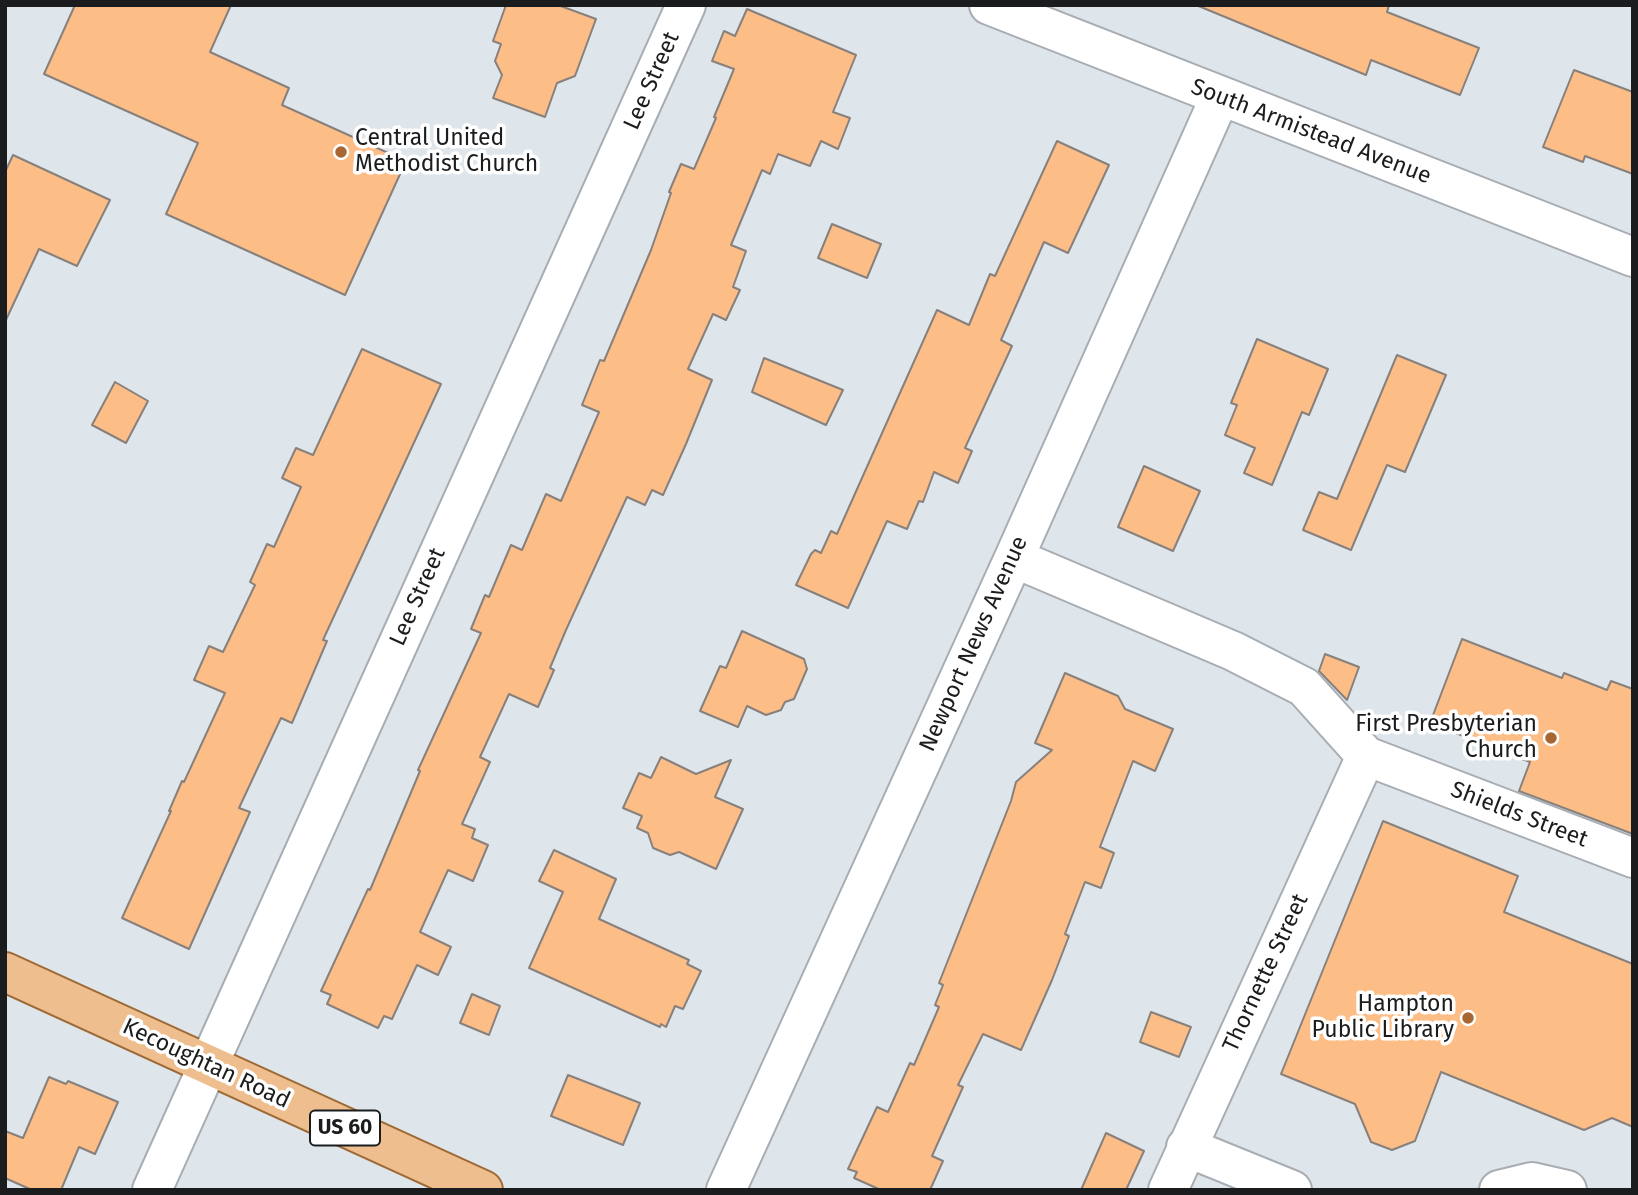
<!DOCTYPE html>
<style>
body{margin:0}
#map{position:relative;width:1638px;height:1195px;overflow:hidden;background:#dfe6eb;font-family:"Fira Sans",sans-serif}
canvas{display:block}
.frame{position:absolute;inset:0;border:7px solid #1a1c1e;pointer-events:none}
</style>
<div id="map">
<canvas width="1638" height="1195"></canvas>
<div class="frame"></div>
</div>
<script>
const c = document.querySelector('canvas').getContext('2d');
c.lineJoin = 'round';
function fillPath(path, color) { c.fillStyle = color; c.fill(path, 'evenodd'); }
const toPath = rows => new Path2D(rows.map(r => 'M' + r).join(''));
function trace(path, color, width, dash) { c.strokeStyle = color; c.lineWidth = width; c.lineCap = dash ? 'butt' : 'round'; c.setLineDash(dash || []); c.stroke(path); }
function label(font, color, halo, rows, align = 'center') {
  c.font = font + ' "Fira Sans",sans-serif'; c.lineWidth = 7; c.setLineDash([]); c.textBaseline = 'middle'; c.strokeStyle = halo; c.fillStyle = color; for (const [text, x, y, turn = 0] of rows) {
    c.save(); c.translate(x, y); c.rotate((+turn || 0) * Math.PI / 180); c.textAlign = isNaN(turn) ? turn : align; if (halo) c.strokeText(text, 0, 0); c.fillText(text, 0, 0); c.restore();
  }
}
const building = toPath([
 [75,5,231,5,210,52,289,88,282,105,406,161,345,295,166,214,198,143,44,74,75,5],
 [506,5,558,5,596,19,575,76,557,83,545,117,493,98,502,75,495,61,501,44,493,41,506,5],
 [1196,5,1389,5,1387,12,1479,48,1460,95,1371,60,1366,75,1196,5],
 [747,9,856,55,833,112,850,118,838,149,821,141,810,166,778,154,770,174,762,170,731,245,746,251,733,287,740,290,726,320,713,314,688,369,712,380,686,444,663,495,652,490,645,505,627,497,566,630,550,668,554,670,538,707,509,694,480,757,490,762,462,824,475,829,472,838,488,845,473,881,448,870,420,932,451,947,438,975,417,965,392,1019,384,1016,378,1028,327,1004,331,995,321,991,368,889,370,890,420,771,418,770,481,633,471,629,485,595,489,597,511,545,522,550,546,494,561,501,599,412,582,405,600,360,604,361,651,250,671,193,669,192,681,164,694,169,716,118,714,117,734,69,712,61,724,31,735,36,747,9],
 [1574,70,1633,92,1633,174,1585,156,1583,162,1543,147,1574,70],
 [1057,141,1109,165,1068,253,1044,242,1001,340,1012,346,965,448,972,451,958,483,934,472,923,502,919,501,907,529,887,521,848,608,796,585,811,554,815,550,821,553,831,531,837,534,937,310,969,325,990,274,995,276,1057,141],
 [13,155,110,200,77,266,39,249,5,322,5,172,13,155],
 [832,224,881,244,867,278,818,258,832,224],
 [1257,339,1328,369,1309,415,1302,412,1272,485,1244,473,1255,448,1225,435,1237,405,1231,403,1257,339],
 [362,349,441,384,323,640,327,641,292,723,281,718,239,808,250,812,189,949,122,918,171,811,169,811,182,781,184,782,225,693,194,680,209,646,223,652,255,585,250,582,267,544,274,547,301,487,282,478,296,448,313,455,362,349],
 [1397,355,1446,375,1405,472,1387,465,1351,550,1303,530,1319,492,1337,499,1397,355],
 [764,358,843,390,826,425,752,392,764,358],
 [115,382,148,401,126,443,92,425,115,382],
 [1144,466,1200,491,1173,551,1118,527,1144,466],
 [742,631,804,659,807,669,794,699,785,702,781,710,766,715,747,706,738,727,700,711,720,666,726,668,742,631],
 [1462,639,1562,678,1564,673,1607,690,1611,681,1633,689,1633,834,1519,791,1530,762,1430,723,1462,639],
 [1325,654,1359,667,1347,700,1319,671,1325,654],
 [1065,673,1118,696,1125,709,1173,729,1155,771,1133,761,1100,847,1114,853,1101,888,1085,882,1065,934,1069,936,1052,980,1021,1050,983,1034,958,1085,963,1087,932,1156,943,1161,930,1190,881,1190,854,1178,857,1172,848,1169,877,1107,888,1112,910,1063,914,1065,939,1007,935,1005,943,985,939,983,1011,801,1016,782,1052,750,1035,743,1065,673],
 [661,757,696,774,731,760,715,797,743,809,716,869,679,852,670,855,653,848,648,833,637,828,642,816,623,808,639,773,651,778,661,757],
 [1383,821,1518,876,1504,912,1633,964,1633,1127,1612,1118,1584,1130,1441,1072,1415,1141,1392,1150,1371,1142,1355,1104,1281,1074,1383,821],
 [554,850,616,879,599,919,689,960,687,964,701,971,683,1009,675,1006,666,1027,661,1024,660,1027,529,968,563,892,539,881,554,850],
 [472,994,500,1006,489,1035,460,1023,472,994],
 [1151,1012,1191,1027,1179,1057,1140,1042,1151,1012],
 [568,1075,640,1103,623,1145,551,1116,568,1075],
 [49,1077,66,1084,68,1081,118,1102,95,1154,79,1147,61,1190,32,1190,5,1178,5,1131,23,1138,49,1077],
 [1106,1133,1144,1151,1126,1190,1081,1190,1106,1133]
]);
const minor = toPath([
 [989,5,1633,257],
 [1014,558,1233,651,1304,687,1366,756,1633,858],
 [1186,1147,1292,1190],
 [152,1190,686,5],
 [726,1190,1014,558,1220,97],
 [1168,1190,1366,756],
 [1499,1190,1532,1182,1567,1190]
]);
const major = toPath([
 [5,972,483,1190]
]);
const markers = [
 [341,152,7,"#a86732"],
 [1551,738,7,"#a86732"],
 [1468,1018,7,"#a86732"]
];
const shields = [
 [345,1128,70]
];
const shieldNames = [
 ["US 60",345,1128]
];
const streetNames = [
 ["Lee Street",652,81,-66],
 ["South Armistead Avenue",1311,132,21],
 ["Lee Street",418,597,-66],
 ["Newport News Avenue",974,644,-66],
 ["Shields Street",1519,815,21],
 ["Thornette Street",1266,973,-65],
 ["Kecoughtan Road",206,1064,25]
];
const poiNames = [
 ["Central United",355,139,"left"],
 ["Methodist Church",355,165,"left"],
 ["First Presbyterian",1537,725],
 ["Church",1537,751],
 ["Hampton",1454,1005],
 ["Public Library",1454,1031]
];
fillPath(building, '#fdbd87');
trace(building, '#87807c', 2);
trace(minor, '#a7adb3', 42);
trace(major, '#9d6935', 42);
trace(minor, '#fff', 38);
trace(major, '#eebe8e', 38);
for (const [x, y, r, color] of markers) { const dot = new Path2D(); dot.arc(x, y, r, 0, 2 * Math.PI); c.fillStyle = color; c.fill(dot); trace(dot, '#fff', 2.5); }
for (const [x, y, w] of shields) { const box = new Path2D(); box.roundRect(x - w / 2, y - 17.5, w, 35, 5); c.fillStyle = '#fff'; c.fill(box); trace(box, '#1a1c1e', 2); }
label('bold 21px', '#1a1c1e', null, shieldNames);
label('23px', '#1a1c1e', '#fff', streetNames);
label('23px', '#1a1c1e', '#fff', poiNames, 'right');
</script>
